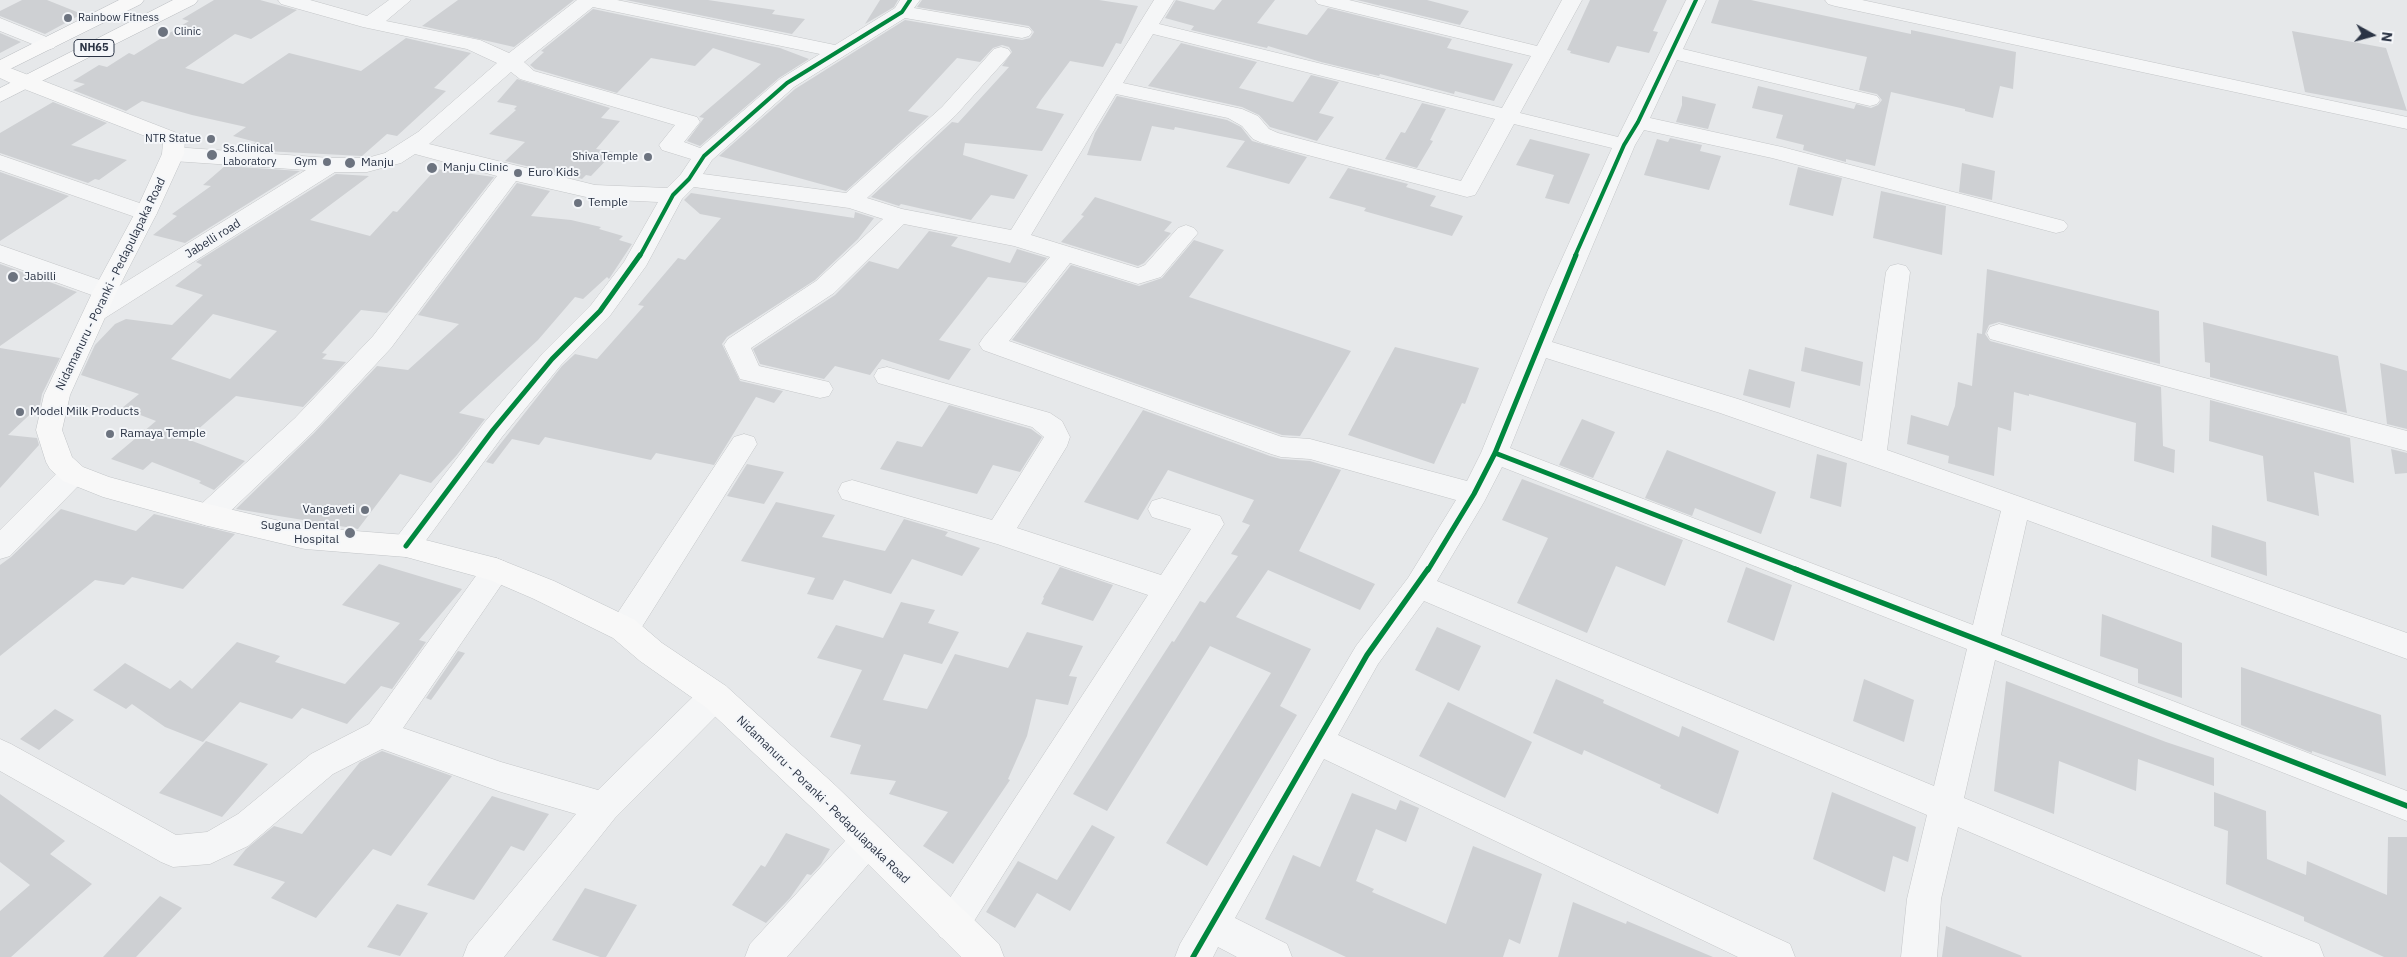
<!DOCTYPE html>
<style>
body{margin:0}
#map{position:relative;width:2407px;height:957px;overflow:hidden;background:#e6e8ea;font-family:"IBM Plex Sans",sans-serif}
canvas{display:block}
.north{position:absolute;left:2347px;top:10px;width:50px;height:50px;-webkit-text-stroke:4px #f4f6f9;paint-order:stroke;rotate:97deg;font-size:14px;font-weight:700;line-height:20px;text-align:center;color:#2b3445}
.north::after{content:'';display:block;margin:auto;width:18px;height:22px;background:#2b3445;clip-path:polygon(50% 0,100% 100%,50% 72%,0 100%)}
</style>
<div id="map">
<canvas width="2407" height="957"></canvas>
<div class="north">N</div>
</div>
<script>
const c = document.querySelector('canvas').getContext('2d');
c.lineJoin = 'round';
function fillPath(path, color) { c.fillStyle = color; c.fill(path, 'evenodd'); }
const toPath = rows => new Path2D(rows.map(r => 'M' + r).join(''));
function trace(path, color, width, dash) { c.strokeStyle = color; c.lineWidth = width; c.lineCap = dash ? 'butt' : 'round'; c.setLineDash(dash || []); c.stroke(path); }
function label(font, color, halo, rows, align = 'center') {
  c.font = font + ' "IBM Plex Sans",sans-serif'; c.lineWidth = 4; c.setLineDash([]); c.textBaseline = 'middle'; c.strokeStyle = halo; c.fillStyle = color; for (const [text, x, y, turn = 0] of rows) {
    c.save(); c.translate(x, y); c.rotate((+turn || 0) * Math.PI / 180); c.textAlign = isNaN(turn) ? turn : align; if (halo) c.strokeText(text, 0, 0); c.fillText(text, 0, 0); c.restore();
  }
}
const building = toPath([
 [22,0,47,0,82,14,45,34,0,16,0,11],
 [214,0,260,0,297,10,251,39,235,34,185,68,243,84,289,53,361,71,406,38,471,53,434,88,446,91,397,136,387,134,362,156,245,150,256,142,233,136,246,127,192,115,142,101,126,111,73,90,85,84,73,81,99,65,107,67,129,53,134,55,189,21,182,19],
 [458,0,574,0,514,47,422,26],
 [626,0,708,0,775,10,772,14,805,19,792,34],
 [880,0,898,0,894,7,865,24],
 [922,0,1099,0,1138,6,1121,44,1116,43,1103,67,1070,61,1041,100,1036,108,1064,114,1042,151,965,143,963,155,1028,175,1014,199,991,195,971,220,901,204,899,206,871,197,952,122,958,123,1009,67,1002,66,1012,52,1009,47,1002,45,993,48,980,62,957,58,908,111,929,116,846,191,719,156,795,89,905,20,1022,40,1030,38,1034,32,1029,26,917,7],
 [1176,0,1214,10,1222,0,1275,0,1257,23,1307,35,1328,8,1452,39,1447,48,1513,64,1494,101,1455,91,1454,94,1380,74,1379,76,1321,62,1268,46,1267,48,1191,30,1194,26,1165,18],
 [1357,0,1427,0,1469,11,1460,25],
 [1590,0,1667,0,1653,31,1658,32,1649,53,1617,46,1609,63,1570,53,1571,51,1567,50],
 [1719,0,1751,0,1911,34,1911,30,2016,52,2013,89,2000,86,1993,118,1965,111,1965,109,1891,92,1875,166,1846,159,1846,162,1803,150,1804,145,1776,138,1783,115,1752,108,1758,86,1854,109,1856,104,1871,108,1878,105,1882,100,1877,94,1859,90,1867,57,1711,23],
 [593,9,780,48,809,59,779,78,700,146,687,141,704,118,699,117,761,64,713,48,695,66,651,58,617,93,535,69,530,65,544,52,541,51],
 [2292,31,2386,48,2407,111,2305,92],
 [0,33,21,42,0,53],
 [1181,43,1257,62,1239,88,1293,102,1311,75,1339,82,1319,113,1334,117,1317,141,1270,127,1259,115,1242,107,1148,86],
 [517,79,610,108,601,118,620,121,596,149,614,152,591,176,586,175,582,179,505,161,525,142,489,134,516,110,514,109,517,106,497,102],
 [1117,96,1227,120,1241,127,1252,141,1307,157,1289,184,1226,167,1245,141,1175,127,1174,130,1152,126,1141,161,1087,155,1095,133],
 [1682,96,1716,104,1708,129,1676,122,1682,105],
 [53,102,107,123,71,145,127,160,99,180,95,179,88,183,0,153,0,133],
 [1422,103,1446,109,1430,140,1433,141,1417,168,1385,159,1401,132,1405,133],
 [1670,138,1702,145,1700,151,1721,156,1709,190,1644,175,1657,139,1668,142],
 [1530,139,1590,154,1569,204,1545,198,1554,175,1516,165],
 [1962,163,1995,171,1992,200,1959,192],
 [225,166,300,171,185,243,153,235,177,216,172,214,211,186,203,185],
 [1798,167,1842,178,1833,216,1789,205],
 [1348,168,1408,184,1406,187,1436,196,1430,206,1463,216,1452,236,1364,211,1366,208,1329,198],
 [436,169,494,177,391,309,387,313,361,310,322,353,327,354,322,359,346,362,303,407,236,396,187,439,245,461,214,490,199,483,201,481,152,462,143,470,111,459,156,421,122,408,139,394,81,375,95,345,115,324,126,319,172,325,203,295,175,286,202,265,196,262,336,174,369,176,310,220,370,236,393,211,397,212],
 [213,314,277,331,230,379,171,359],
 [0,172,69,196,0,241],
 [517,183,550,191,531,216,571,220,601,227,599,229,623,236,619,240,632,244,609,279,607,277,583,299,575,297,538,340,459,413,485,419,456,456,431,483,400,474,358,529,236,509,314,433,377,366,408,370,459,324,418,315],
 [1881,191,1946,206,1942,255,1873,238],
 [691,193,854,218,855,212,874,218,858,239,815,280,727,337,722,344,740,381,783,391,774,403,756,397,714,465,656,453,651,460,545,437,539,445,512,439,493,464,486,462,562,366,575,354,597,359,644,306,638,305,678,258,685,260,721,218,700,214,684,200],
 [1095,197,1172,222,1164,231,1171,233,1144,263,1138,266,1061,242,1084,216,1081,215],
 [929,231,958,237,951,246,1010,263,1017,249,1047,258,1026,283,988,277,939,340,971,349,949,380,882,359,870,375,835,366,824,379,760,364,753,349,835,295,869,261,898,269],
 [1194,240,1224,250,1189,297,1351,351,1300,436,1282,435,1012,340,1071,265,1139,286,1162,278],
 [0,264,77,292,0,346],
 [1987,269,2159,311,2160,364,1999,322,1989,325,1985,334,1990,341,2161,387,2163,446,2175,450,2174,473,2134,461,2136,423,2029,394,2029,396,2014,392,2011,431,1998,427,1994,476,1948,463,1949,456,1907,444,1911,415,1948,426,1955,406,1958,382,1972,386,1977,333,1982,334],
 [2203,322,2338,356,2347,413,2210,377,2210,363,2205,362],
 [1395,347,1479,368,1465,404,1462,403,1434,464,1348,435],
 [1805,347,1863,362,1860,386,1801,371],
 [0,348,60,358,42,394,40,405,8,435,37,438,39,445,0,488],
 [2380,363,2407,371,2407,429,2387,424],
 [1749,369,1795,382,1790,408,1743,395],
 [2210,400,2350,438,2354,483,2314,472,2319,516,2267,501,2263,456,2209,441],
 [949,405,1031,429,1042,437,1020,472,993,465,977,494,880,469,897,441,922,447],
 [1143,410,1270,456,1281,459,1310,461,1341,470,1299,551,1375,584,1360,610,1268,570,1236,617,1311,649,1280,706,1297,715,1207,866,1166,843,1271,673,1210,646,1107,811,1073,794,1172,641,1174,642,1200,601,1205,603,1238,556,1231,554,1250,525,1242,522,1254,500,1168,470,1138,520,1084,502],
 [1582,419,1615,432,1593,478,1559,465],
 [2391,449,2407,453,2407,473,2395,474],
 [1667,450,1776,492,1761,534,1695,508,1692,516,1645,498],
 [1817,454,1847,463,1841,507,1810,498],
 [747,464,784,472,764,504,727,496],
 [1522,479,1683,540,1665,586,1616,566,1587,633,1517,603,1548,538,1502,520],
 [776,502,835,515,822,537,885,551,904,519,948,532,945,536,980,548,962,576,912,559,891,594,844,580,833,600,807,594,815,578,741,561],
 [61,509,136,531,154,514,235,534,183,589,132,577,124,585,95,580,0,656,0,565,11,557],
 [2212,525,2266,542,2267,576,2211,557],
 [379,564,462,589,419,640,426,642,392,689,381,686,347,724,302,708,292,719,240,702,203,742,165,727,132,704,126,709,93,690,125,663,170,689,180,680,192,689,237,642,280,656,275,662,345,684,400,623,342,605],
 [1060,567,1113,585,1093,621,1041,604,1044,598,1043,597],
 [1746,567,1792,585,1774,641,1727,622],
 [901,602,935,610,928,623,959,632,942,664,904,654,883,700,927,709,955,654,1008,668,1027,632,1083,646,1069,676,1077,677,1068,705,1036,699,1027,736,1008,779,1010,780,953,864,923,846,948,812,889,794,896,781,850,774,861,745,830,737,862,670,817,658,836,625,883,638],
 [2102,614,2182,643,2182,698,2138,683,2138,669,2100,656],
 [1437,627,1481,646,1459,691,1415,670],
 [458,651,465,653,431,700,426,698],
 [2241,667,2381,715,2386,776,2312,751,2312,753,2241,725],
 [1556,679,1604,700,1603,703,1679,737,1682,726,1739,751,1718,814,1660,788,1661,785,1584,750,1582,755,1533,733],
 [1864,679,1914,700,1904,742,1853,721],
 [2006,681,2166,742,2214,758,2214,786,2138,759,2136,791,2059,761,2054,814,1994,791],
 [1448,702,1532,742,1505,798,1419,756],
 [55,709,74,720,39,750,20,739],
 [206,741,268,764,222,817,159,793],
 [382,751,452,776,391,856,373,849,316,918,271,898,285,882,233,865,246,849,274,826,302,834,360,762],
 [1832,792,1916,827,1908,862,1893,856,1885,892,1813,859],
 [2214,792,2266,811,2267,859,2306,875,2307,861,2387,895,2388,837,2407,837,2407,957,2384,957,2304,921,2304,917,2226,884,2228,831,2214,826],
 [1352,793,1396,810,1400,800,1419,808,1406,842,1376,829,1356,881,1374,889,1372,892,1446,924,1473,846,1542,874,1520,944,1509,939,1503,957,1346,957,1265,919,1293,855,1320,867],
 [0,794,65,841,50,854,92,884,11,957,0,957,0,911,30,885,0,862],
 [492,796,549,814,524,851,511,846,474,900,427,885],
 [1092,825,1115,837,1070,911,1037,893,1015,928,986,912,1018,861,1057,880],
 [786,833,830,849,821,864,811,875,807,874,790,898,766,923,732,905,761,865,765,867],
 [585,888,637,905,606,957,600,957,552,940],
 [160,896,182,908,136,957,103,957],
 [1573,902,1626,924,1627,921,1713,957,1558,957],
 [397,904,428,913,400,956,367,947],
 [1946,926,2022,956,2021,957,1942,957]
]);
const minor = toPath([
 [278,0,310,0,367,16,389,0,411,0,386,21,480,40,509,53,577,0,617,0,835,45,895,8,900,0,920,0,914,8,1029,28,1032,32,1029,36,1022,38,905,18,794,87,712,160,703,174,846,193,942,107,994,49,1001,47,1008,49,1011,53,1008,57,956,115,867,198,902,209,1011,230,1154,0,1174,0,1159,24,1502,108,1531,56,1318,4,1315,0,1349,0,1537,46,1562,0,1582,0,1520,113,1618,137,1686,0,1706,0,1683,49,1877,96,1880,100,1877,104,1870,106,1677,60,1650,118,1782,147,2064,221,2068,226,2064,231,2056,233,1772,158,1644,130,1635,145,1552,342,1738,399,1862,441,1886,272,1890,266,1898,264,1906,266,1910,272,1887,450,2407,633,2407,659,2027,520,2001,635,2407,791,2407,821,1995,660,1964,798,2319,944,2324,957,2263,957,1958,827,1941,899,1937,957,1901,957,1907,899,1927,815,1424,601,1378,664,1338,735,1790,944,1795,957,1738,957,1324,759,1235,918,1287,944,1292,957,1237,957,1218,947,1213,957,1175,957,1180,944,1356,646,1408,578,1456,500,1310,459,1281,457,1271,454,983,350,979,344,983,338,1050,257,1014,246,904,224,834,293,751,348,759,366,829,382,833,389,829,396,820,398,740,379,724,345,728,339,816,281,883,219,849,208,694,187,682,199,646,266,609,317,561,365,502,437,416,554,406,557,396,554,392,546,396,538,484,423,543,353,591,305,624,262,658,202,595,199,516,181,391,348,313,432,218,523,208,526,198,523,194,515,198,507,295,418,373,336,497,176,415,154,401,163,367,172,335,172,105,318,96,320,87,318,84,312,87,306,100,298,0,262,0,245,114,285,116,288,306,170,173,161,165,159,162,154,165,149,173,147,330,158,367,158,385,153,418,132,497,63,467,49,363,27,281,4,278,0],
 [593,7,820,54,780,79,700,148,684,142,700,122,697,117,534,71,524,62,593,7],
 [1153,34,1495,119,1461,181,1278,133,1269,129,1258,116,1242,109,1123,83,1153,34],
 [511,72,520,79,675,125,659,145,662,150,691,159,681,174,667,188,595,185,429,144,511,72],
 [1116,94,1228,118,1242,126,1253,139,1262,143,1467,197,1475,195,1478,190,1514,124,1612,148,1547,292,1481,453,1467,481,1310,439,1282,437,1009,341,1070,263,1138,284,1161,277,1198,233,1194,228,1186,225,1178,228,1145,265,1138,268,1031,235,1116,94],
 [1546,358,1720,413,2001,511,1973,625,1510,448,1546,358],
 [1502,467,1967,649,1934,786,1437,581,1484,502,1502,467],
 [1825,0,1862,0,2407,117,2407,129,1835,6,1828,4,1825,0],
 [0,18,54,40,57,44,54,48,47,50,0,31,0,18],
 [0,155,154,208,157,213,154,218,146,220,138,218,0,170,0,155],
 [1999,324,2407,431,2407,451,1990,339,1987,333,1990,327,1999,324],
 [887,367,1050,413,1062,421,1070,437,1067,446,1017,528,1161,575,1191,529,1152,517,1148,509,1152,501,1162,498,1210,513,1220,516,1224,524,964,937,952,942,940,937,934,925,940,913,1148,595,997,544,842,499,838,491,842,483,852,480,992,520,1044,437,1032,427,878,383,874,376,878,369,887,367],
 [744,434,754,437,757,444,635,638,624,642,613,638,609,629,613,620,734,437,744,434],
 [73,464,83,467,87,474,83,481,10,556,0,559,0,530,63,467,73,464],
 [496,558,506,562,511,570,506,578,403,728,501,762,598,790,704,686,715,682,726,686,731,696,726,706,615,818,504,957,463,957,468,944,576,814,501,792,382,749,333,774,248,846,210,864,173,867,161,862,0,771,0,739,11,744,176,835,207,832,238,814,311,754,369,724,486,562,496,558],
 [867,825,879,830,884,841,879,852,787,957,745,957,750,944,855,830,867,825]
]);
const major = toPath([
 [0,64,182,135,185,140,184,154,157,213,117,291,70,395,62,430,72,457,83,467,109,477,208,504,305,527,406,535,496,558,554,581,635,620,662,643,726,686,835,785,999,944,1004,957,961,957,811,807,704,706,640,661,613,638,534,599,490,580,406,557,305,549,208,526,103,497,63,481,50,469,46,462,36,430,44,395,93,291,135,213,162,154,163,143,19,87,0,78,0,64]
]);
const highway = toPath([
 [119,0,144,0,141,4,0,74,0,60,119,0],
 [173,0,198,0,195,4,0,102,0,88,173,0]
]);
const cyclewayFar2 = toPath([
 [640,256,673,195,689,179,704,156,787,83,902,12,910,0],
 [1575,256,1624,145,1638,122,1696,0]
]);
const cyclewayFar1 = toPath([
 [1495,453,1798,570],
 [406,546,493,430,552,359,600,311,640,255],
 [1428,570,1474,494,1495,453,1576,255]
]);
const cycleway = toPath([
 [1795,569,2407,806],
 [1193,957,1367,655,1428,569]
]);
const markers = [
 [68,18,5,"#6c737f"],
 [163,32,6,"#6c737f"],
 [211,139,5,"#6c737f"],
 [212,155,6,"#6c737f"],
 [648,157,5,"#6c737f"],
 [327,162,5,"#6c737f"],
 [350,163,6,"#6c737f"],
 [432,168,6,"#6c737f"],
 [518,173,5,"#6c737f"],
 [578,203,5,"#6c737f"],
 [13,277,6,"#6c737f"],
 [20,412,5,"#6c737f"],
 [110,434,5,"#6c737f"],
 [365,510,5,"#6c737f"],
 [350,533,6,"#6c737f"]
];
const farPoinames = [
 ["Rainbow Fitness",78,18],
 ["Clinic",174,32],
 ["NTR Statue",201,139,"right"],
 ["Ss.Clinical",223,149],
 ["Laboratory",223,162],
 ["Shiva Temple",638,157,"right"],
 ["Gym",317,162,"right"]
];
const shields = [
 [94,48,40]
];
const shieldNames = [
 ["NH65",94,48]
];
const poiNames = [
 ["Manju",361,163],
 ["Manju Clinic",443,168],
 ["Euro Kids",528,173],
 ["Temple",588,203],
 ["Jabilli",24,277],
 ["Model Milk Products",30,412],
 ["Ramaya Temple",120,434],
 ["Vangaveti",355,510,"right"],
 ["Suguna Dental",339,526,"right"],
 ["Hospital",339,540,"right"]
];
const streetNames = [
 ["Jabelli road",213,239,-32],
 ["Nidamanuru - Poranki - Pedapulapaka Road",111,284,-64],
 ["Nidamanuru - Poranki - Pedapulapaka Road",823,800,44]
];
fillPath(building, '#ced0d3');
trace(minor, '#c4c6c8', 1);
trace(major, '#c2c5c8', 1);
trace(highway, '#b8bbbf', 1);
fillPath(minor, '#f5f6f7');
fillPath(major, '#f8f8f8');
fillPath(highway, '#f8f8f8');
trace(cyclewayFar2, '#00873e', 4);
trace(cyclewayFar1, '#00873e', 5);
trace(cycleway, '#00873e', 5.5);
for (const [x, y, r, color] of markers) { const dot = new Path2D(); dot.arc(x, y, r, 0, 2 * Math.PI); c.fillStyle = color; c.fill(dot); trace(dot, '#f4f6f9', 2); }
label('11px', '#2b3445', '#f4f6f9', farPoinames, 'left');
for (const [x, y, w] of shields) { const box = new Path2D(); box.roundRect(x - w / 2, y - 8.5, w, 17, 4); c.fillStyle = '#f4f6f9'; c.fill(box); trace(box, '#2b3445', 1); }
label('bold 11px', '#2b3445', null, shieldNames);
label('12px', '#2b3445', '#f4f6f9', poiNames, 'left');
label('12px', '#2b3445', '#f4f6f9', streetNames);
</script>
